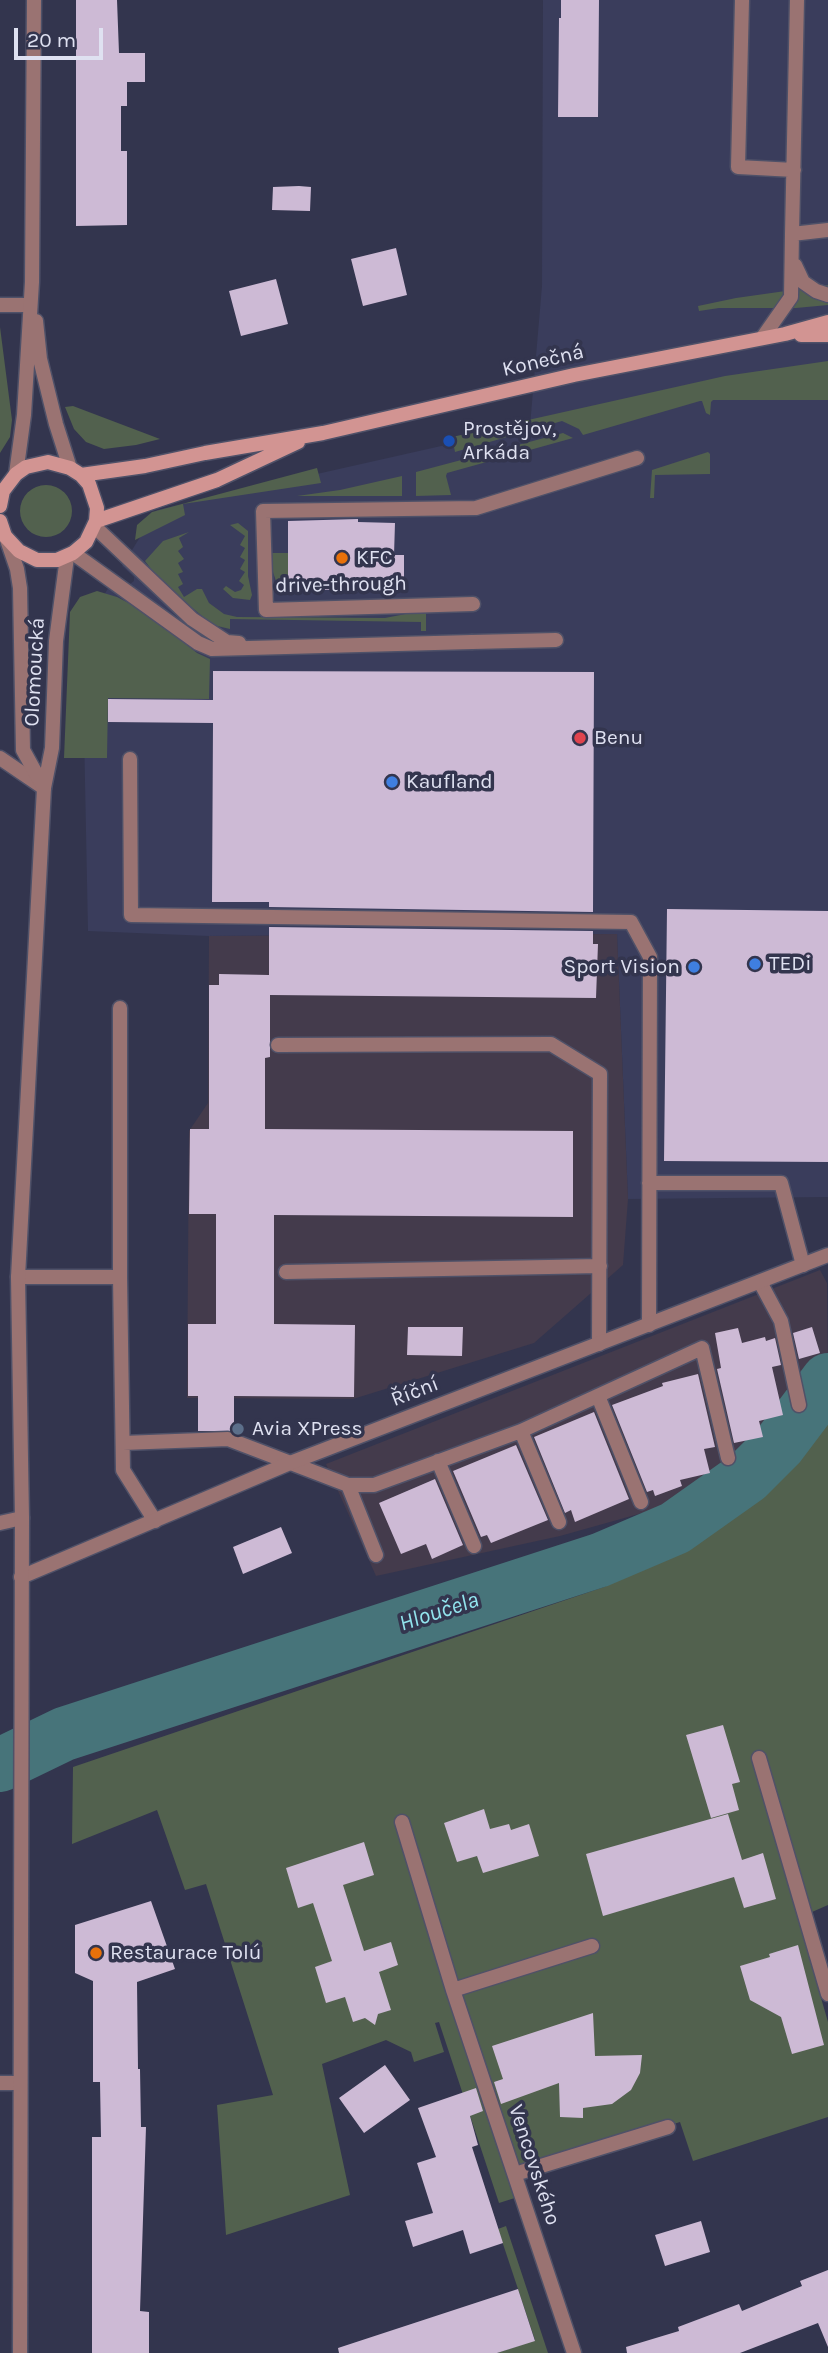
<!DOCTYPE html>
<meta charset="utf-8">
<style>
body{margin:0}
#map{position:relative;width:828px;height:2353px;overflow:hidden;background:#33354e;font-family:Karla,sans-serif}
canvas{display:block}
.scale{position:absolute;left:14px;top:28px;width:89px;height:32px;box-sizing:border-box;border:4px solid #dfe1f1;border-top:0;padding-left:9px;font-size:21px;line-height:24px;white-space:nowrap;color:#dfe1f1;-webkit-text-stroke:5px #33354e;paint-order:stroke}
</style>
<div id="map">
<canvas width="828" height="2353"></canvas>
<div class="scale">20 m</div>
</div>
<script>
const c = document.querySelector('canvas').getContext('2d');
c.lineJoin = 'round';
function fillPath(path, color) { c.fillStyle = color; c.fill(path, 'evenodd'); }
const toPath = rows => new Path2D(rows.map(r => 'M' + r).join(''));
function trace(path, color, width, dash) { c.strokeStyle = color; c.lineWidth = width; c.lineCap = dash ? 'butt' : 'round'; c.setLineDash(dash || []); c.stroke(path); }
function label(font, color, halo, rows, align = 'center') {
  c.font = font + ' Karla,sans-serif'; c.lineWidth = 7; c.setLineDash([]); c.textBaseline = 'middle'; c.strokeStyle = halo; c.fillStyle = color; for (const [text, x, y, turn = 0] of rows) {
    c.save(); c.translate(x, y); c.rotate((+turn || 0) * Math.PI / 180); c.textAlign = isNaN(turn) ? turn : align; if (halo) c.strokeText(text, 0, 0); c.fillText(text, 0, 0); c.restore();
  }
}
const built = toPath([
 [543,0,828,0,828,1197,628,1199,617,934,209,936,88,931,82,632,116,575,130,584,134,581,134,577,122,566,157,510,530,426,542,286]
]);
const industrial = toPath([
 [617,934,628,1199,623,1265,534,1343,353,1399,187,1398,189,1131,208,1103,209,936],
 [820,1270,827,1283,828,1367,782,1432,660,1508,560,1536,376,1576,326,1464]
]);
const green = toPath([
 [828,285,828,305,796,308,719,308,699,311,698,306,736,298],
 [0,327,12,420,10,437,0,453],
 [828,361,828,400,713,400,711,402,710,415,706,413,702,401,700,401,583,435,579,429,562,421,455,452,452,437,725,376],
 [73,406,160,439,136,445,104,449,86,442,74,429,65,407],
 [563,433,573,438,447,473,446,476,451,495,416,496,416,472],
 [708,452,710,454,710,474,655,475,654,498,650,498,652,470],
 [317,468,321,483,183,504,185,515,135,540,137,525,152,512],
 [402,476,402,496,297,496,340,490],
 '20 511a26 26 0 1 1 52 0a26 26 0 1 1-52 0Z',
 [238,523,248,531,248,576,252,595,250,600,233,598,223,589,226,586,235,592,241,590,244,585,239,581,245,572,240,569,245,560,240,557,245,548,240,545,245,536,230,525],
 [189,532,179,538,183,547,178,551,184,559,178,563,183,572,178,574,183,584,178,587,184,597,197,589,202,589,209,603,224,614,237,617,385,618,426,610,426,631,421,631,421,622,230,619,230,629,213,625,161,582,145,561,163,541],
 [272,553,288,553,297,590,289,589,276,581,272,569],
 [97,591,117,597,144,611,197,653,210,659,209,699,108,698,107,758,64,758,70,612,80,597],
 [828,1423,828,1905,812,1912,766,1755,752,1760,828,2022,828,2117,693,2161,680,2122,515,2175,521,2196,499,2203,439,2022,435,2023,444,2052,414,2062,411,2052,386,2040,322,2064,350,2195,226,2235,217,2105,273,2095,206,1884,185,1890,157,1810,72,1844,73,1767,604,1587,718,1529],
 [506,2226,548,2353,497,2353,535,2340,498,2229]
]);
const river = toPath([
 [0,1765,64,1734,600,1560,675,1528,747,1477,779,1445,828,1380]
]);
const building = toPath([
 [76,0,117,0,119,53,145,53,145,82,127,82,127,106,121,106,121,151,127,151,127,225,76,226],
 [561,0,599,0,598,117,558,117,559,18,561,18],
 [299,186,311,187,310,211,272,210,273,187],
 [396,248,407,295,363,306,351,259],
 [276,279,288,324,241,336,229,291],
 [358,519,358,522,395,523,394,555,404,555,404,590,340,592,340,590,297,590,297,583,288,583,288,521],
 [213,671,594,672,593,912,269,907,269,902,212,902,213,723,108,722,108,699,213,700],
 [667,909,828,911,828,1162,664,1161],
 [269,927,593,931,593,944,598,944,596,998,270,995,270,1057,265,1058,265,1129,573,1131,573,1217,274,1215,274,1324,355,1325,354,1397,234,1396,234,1431,198,1431,198,1396,188,1396,188,1324,216,1324,216,1214,189,1214,190,1129,209,1129,209,985,219,985,219,974,269,975],
 [408,1327,463,1327,462,1356,407,1355],
 [812,1327,820,1353,799,1359,793,1333],
 [738,1328,742,1343,765,1337,766,1341,775,1338,781,1365,772,1367,783,1415,759,1421,763,1437,734,1443,717,1369,721,1368,715,1333],
 [698,1374,715,1447,704,1449,710,1473,680,1480,682,1486,655,1496,653,1490,647,1492,612,1405,663,1386,662,1383],
 [594,1412,629,1499,575,1522,571,1510,565,1513,534,1437],
 [516,1445,548,1520,491,1543,487,1535,481,1537,453,1471],
 [435,1479,463,1545,432,1559,426,1544,401,1554,379,1503],
 [281,1527,292,1553,243,1574,233,1547],
 [723,1725,740,1782,732,1784,739,1810,711,1818,686,1735],
 [484,1809,490,1829,509,1824,511,1830,529,1824,539,1856,483,1873,477,1856,457,1862,444,1823],
 [728,1814,742,1860,763,1853,776,1899,744,1908,734,1877,603,1916,586,1854],
 [364,1842,374,1875,343,1885,364,1951,391,1942,398,1965,379,1972,391,2010,378,2014,375,2025,365,2018,353,2022,345,1997,326,2003,315,1967,332,1961,313,1903,298,1908,286,1868],
 [151,1901,175,1969,137,1982,138,2069,140,2069,141,2127,146,2127,140,2311,149,2312,149,2353,92,2353,92,2137,101,2137,100,2082,93,2082,93,1981,75,1973,75,1925],
 [798,1945,824,2045,792,2054,781,2017,750,2000,740,1966,770,1957,769,1954],
 [593,2013,595,2056,642,2055,640,2073,631,2090,612,2104,583,2108,583,2118,560,2117,559,2083,501,2104,494,2082,503,2079,492,2046],
 [385,2065,410,2100,364,2133,339,2098],
 [476,2088,483,2111,470,2116,478,2145,472,2147,503,2243,470,2254,463,2230,413,2247,405,2221,433,2213,417,2163,436,2157,418,2108],
 [701,2221,710,2252,665,2266,655,2235],
 [828,2270,828,2347,818,2323,740,2353,627,2353,626,2347,679,2331,678,2327,739,2304,742,2311,802,2286,800,2281],
 [518,2289,535,2341,497,2353,339,2353,338,2348]
]);
const service = toPath([
 [797,0,792,234,828,230],
 [742,1,738,167,794,170],
 [795,265,803,282,816,291,828,295],
 [0,305,30,305],
 [763,337,791,297,792,234],
 [473,604,266,610,263,511,476,508,637,458],
 [472,642,556,640],
 [0,758,44,788],
 [130,759,131,915,631,922,650,957,649,1325],
 [120,1008,120,1277,123,1470,155,1521],
 [278,1045,551,1044,600,1074,599,1344],
 [649,1183,781,1183,803,1265],
 [286,1272,600,1266],
 [18,1277,120,1277],
 [760,1282,781,1321,799,1405],
 [598,1396,641,1502],
 [521,1431,559,1522],
 [123,1443,228,1439,348,1485,374,1485,521,1431,702,1348,728,1458],
 [438,1461,474,1546],
 [348,1485,376,1555],
 [0,1523,22,1518]
]);
const minor = toPath([
 [94,526,192,619,227,642,239,643],
 [73,553,198,643,212,649,472,642],
 [21,1577,290,1463,828,1255],
 [759,1758,828,1994],
 [402,1822,453,1990,574,2353],
 [453,1990,592,1946],
 [0,2083,20,2083],
 [515,2174,668,2127]
]);
const tertiary = toPath([
 [36,321,40,359,56,424,70,468],
 [16,474,24,415,32,282,34,0],
 [6,537,17,569,20,588,23,750,44,788],
 [20,2353,22,1518,18,1277,44,788,52,748,56,641,67,557]
]);
const secondary = toPath([
 [801,335,828,335],
 [81,475,145,466,205,453,323,433,574,375,785,334,828,322],
 [0,506,3,491,16,474,26,467,48,462,70,468,81,475,89,484,97,508,96,521,86,542,73,553,57,560,37,560,19,551,5,536,0,521],
 [96,521,217,480,298,442]
]);
const markers = [
 [449,441,7,"#1a4fb4"],
 [342,558,7,"#e8710a"],
 [580,738,7,"#e0444e"],
 [392,782,7,"#3f7fe0"],
 [755,964,7,"#3f7fe0"],
 [694,967,7,"#3f7fe0"],
 [238,1429,7,"#5c6f8a"],
 [96,1953,7,"#e8710a"]
];
const streetNames = [
 ["Konečná",543,361,-13],
 ["drive-through",341,585,-1],
 ["Olomoucká",35,672,-87],
 ["Říční",415,1392,-21],
 ["Vencovského",534,2165,72]
];
const poiNames = [
 ["Prostějov,",463,429],
 ["Arkáda",463,453],
 ["KFC",356,558],
 ["Benu",594,738],
 ["Kaufland",406,782],
 ["TEDi",769,964],
 ["Sport Vision",680,967,"right"],
 ["Avia XPress",252,1429],
 ["Restaurace Tolú",110,1953]
];
const waterNames = [
 ["Hloučela",439,1612,-18]
];
fillPath(built, '#3a3d5c');
fillPath(industrial, '#443b4c');
fillPath(green, '#52614e');
trace(river, '#47747a', 54);
fillPath(building, '#cdbad5');
trace(service, '#4f5168', 17);
trace(minor, '#4f5168', 17);
trace(tertiary, '#4f5168', 17);
trace(secondary, '#4f5168', 17);
trace(service, '#9a7372', 14);
trace(minor, '#9a7372', 14);
trace(tertiary, '#9a7372', 14);
trace(secondary, '#d29492', 14);
for (const [x, y, r, color] of markers) { const dot = new Path2D(); dot.arc(x, y, r, 0, 2 * Math.PI); c.fillStyle = color; c.fill(dot); trace(dot, '#33354e', 2.5); }
label('21px', '#dfe1f1', '#33354e', streetNames);
label('21px', '#dfe1f1', '#33354e', poiNames, 'left');
label('italic 23px', '#92e4ee', '#33354e', waterNames);
</script>
